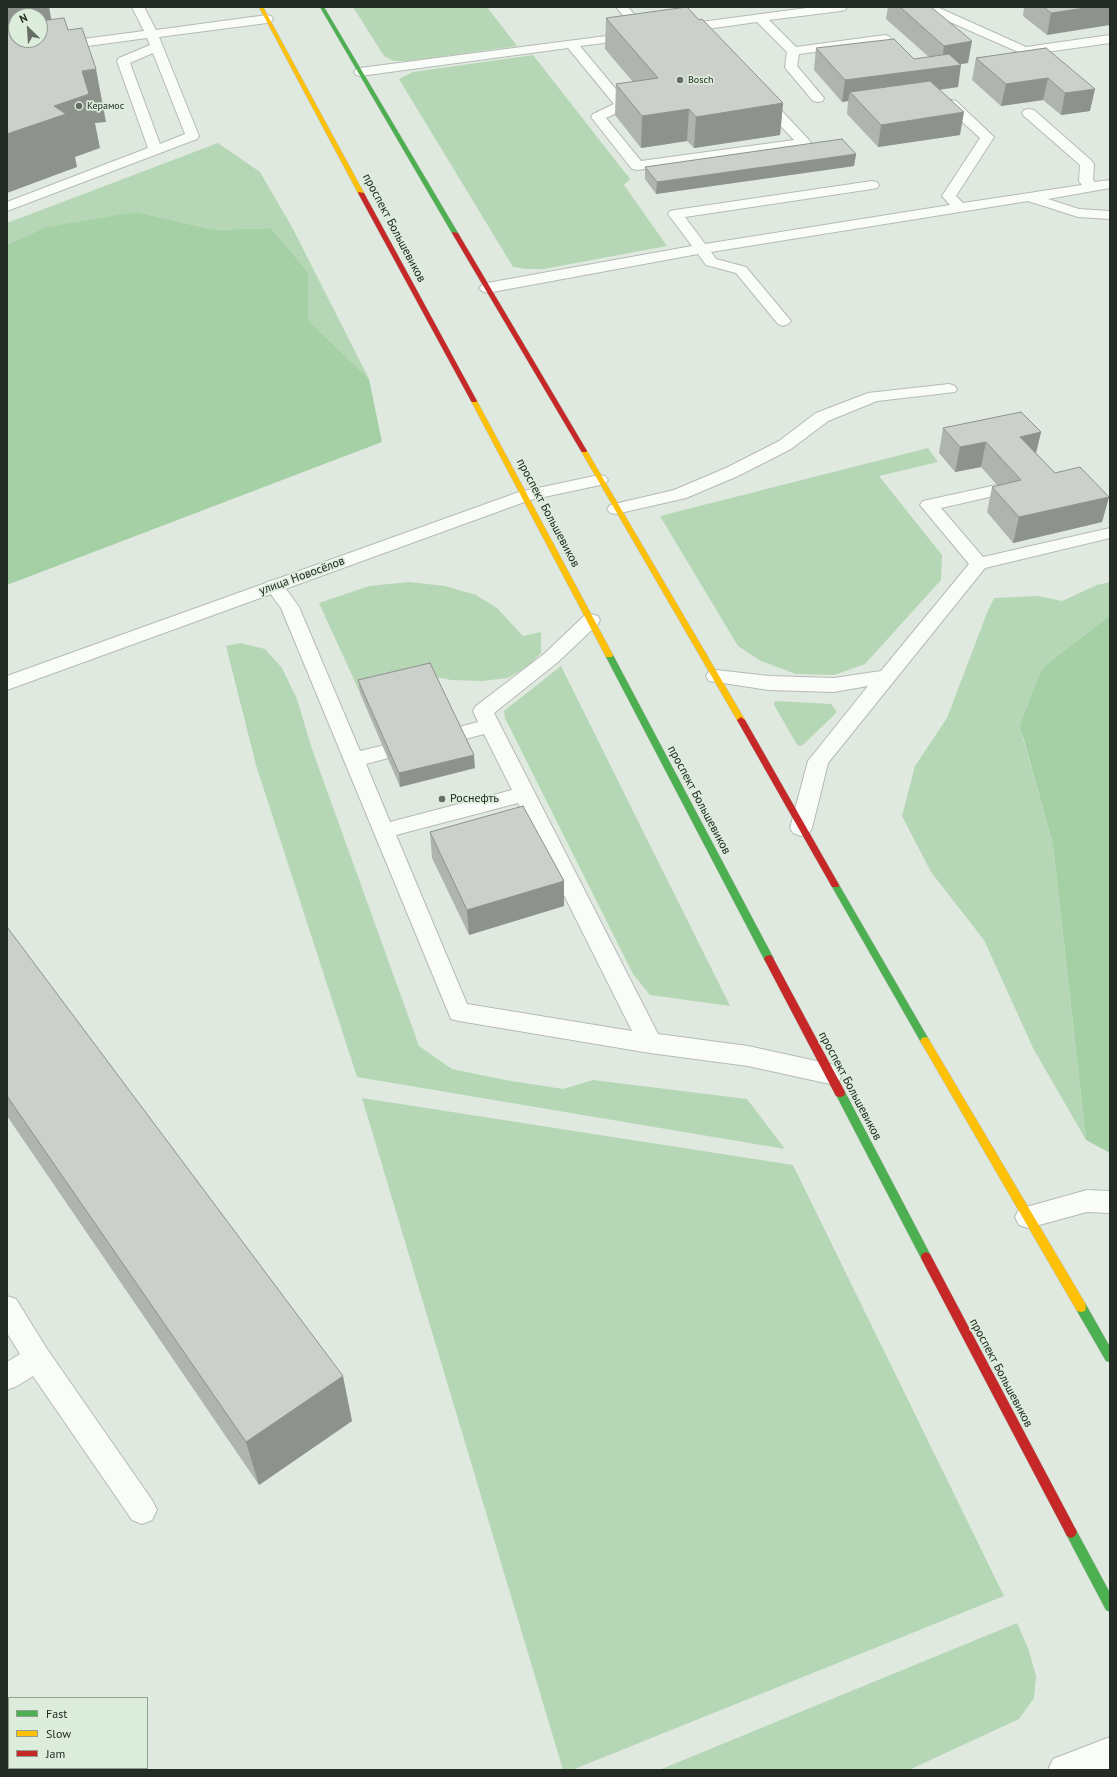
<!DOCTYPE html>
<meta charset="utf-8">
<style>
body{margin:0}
#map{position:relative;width:1117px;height:1777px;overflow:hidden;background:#e0e9df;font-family:"PT Sans",sans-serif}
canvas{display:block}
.frame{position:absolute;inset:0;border:8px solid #242a24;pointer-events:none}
.legend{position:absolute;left:8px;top:1697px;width:140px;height:72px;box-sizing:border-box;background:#dceddb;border:1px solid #929f92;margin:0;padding:5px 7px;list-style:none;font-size:12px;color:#242a24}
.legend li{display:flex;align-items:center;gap:8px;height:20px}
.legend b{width:20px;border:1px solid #929f92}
.north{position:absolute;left:8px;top:8px;width:40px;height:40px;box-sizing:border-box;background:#dceddb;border:1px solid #929f92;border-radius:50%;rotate:335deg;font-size:11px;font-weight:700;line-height:16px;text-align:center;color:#242a24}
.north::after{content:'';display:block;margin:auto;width:14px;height:18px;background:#666d65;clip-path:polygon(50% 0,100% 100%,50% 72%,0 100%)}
</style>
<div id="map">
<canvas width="1117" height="1777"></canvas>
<div class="frame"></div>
<ul class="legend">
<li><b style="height:5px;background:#4caf50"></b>Fast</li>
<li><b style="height:5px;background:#ffc107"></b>Slow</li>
<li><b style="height:5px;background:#c62828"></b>Jam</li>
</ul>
<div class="north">N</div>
</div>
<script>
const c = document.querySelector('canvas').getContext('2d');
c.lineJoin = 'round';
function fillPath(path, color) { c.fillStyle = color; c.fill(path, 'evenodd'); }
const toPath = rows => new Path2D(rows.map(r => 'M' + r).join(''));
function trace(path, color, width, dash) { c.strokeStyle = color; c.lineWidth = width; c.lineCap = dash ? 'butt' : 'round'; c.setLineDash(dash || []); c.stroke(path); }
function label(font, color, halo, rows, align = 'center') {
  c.font = font + ' "PT Sans",sans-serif'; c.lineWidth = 3.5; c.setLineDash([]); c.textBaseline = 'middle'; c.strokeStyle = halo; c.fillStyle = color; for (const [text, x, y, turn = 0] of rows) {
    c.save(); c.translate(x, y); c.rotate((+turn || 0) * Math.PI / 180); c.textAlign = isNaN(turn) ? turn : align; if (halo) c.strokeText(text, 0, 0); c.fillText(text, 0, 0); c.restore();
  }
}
const green = toPath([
 [353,7,487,7,517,46,409,61,394,61,384,56],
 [533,55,630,179,624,185,667,246,544,269,526,269,513,267,399,79,413,72],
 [218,143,260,172,292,227,369,379,308,320,308,272,271,228,215,230,136,212,7,245,7,223],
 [928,448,938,462,879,476,942,555,941,580,865,664,834,675,796,674,761,661,738,646,660,516],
 [409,582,445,586,476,595,497,608,523,636,541,632,541,653,528,666,508,678,482,681,451,680,431,676,360,693,319,603,369,586],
 [1110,582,1110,615,1042,668,1022,735,1053,845,1086,1140,1033,1048,984,940,931,872,902,816,915,766,947,718,987,613,994,598,1038,596,1062,601,1097,585],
 [240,643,265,649,282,668,297,699,312,749,419,1046,452,1069,505,1080,563,1089,593,1080,747,1099,785,1149,357,1077,256,765,226,646],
 [561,666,730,1006,650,995,633,974,505,718,504,711],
 [777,701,831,704,836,710,836,713,803,745,799,746,796,743,774,705,774,702],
 [362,1098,793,1165,1004,1596,572,1770,563,1770],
 [1017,1623,1028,1648,1036,1676,1034,1698,1019,1719,909,1770,659,1770]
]);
const forest = toPath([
 [136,212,215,230,271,228,308,272,308,320,369,379,382,442,7,585,7,245,47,227],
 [1110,615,1110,1153,1086,1140,1053,845,1020,726,1042,668]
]);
const lane = toPath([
 [132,7,144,7,156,30,267,15,271,16,273,19,271,22,267,23,159,37,199,136,197,139,7,211,7,202,148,148,117,61,119,58,150,45,147,38,7,57,7,49,144,31,132,7],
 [153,53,185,134,160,144,130,63,153,53],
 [616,7,628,7,649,31,651,34,649,37,645,38,640,36,634,39,580,46,629,105,627,108,606,118,641,161,794,140,756,100,755,97,756,94,761,93,766,94,809,140,811,143,809,146,637,170,632,169,591,117,593,114,614,104,568,48,360,76,356,75,354,72,356,69,360,68,637,32,616,7],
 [814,7,847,7,845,10,841,11,769,20,796,47,885,35,889,36,891,39,889,42,885,43,799,54,797,66,824,98,823,101,818,102,813,101,787,70,785,67,787,52,757,22,678,33,674,32,672,29,674,26,678,25,814,7],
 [921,7,937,7,1026,47,1110,35,1110,43,1025,55,923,10,921,7],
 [951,100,956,101,994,137,956,196,963,203,1082,185,1079,181,1080,165,1024,116,1022,113,1024,110,1029,109,1034,110,1092,161,1094,164,1093,180,1095,182,1110,180,1110,188,1048,199,1079,209,1110,211,1110,219,1078,217,1028,201,711,252,716,259,746,267,791,321,788,324,783,326,778,324,736,273,706,265,698,254,487,293,482,291,479,288,482,285,487,283,692,246,668,214,670,211,675,210,872,181,877,182,879,185,877,188,872,189,685,217,705,244,950,205,942,196,980,138,946,107,944,104,946,101,951,100],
 [949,384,955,386,957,389,955,392,877,401,828,421,791,449,738,476,686,498,616,514,610,513,607,509,610,505,674,490,726,468,779,441,816,413,868,393,949,384],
 [1001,484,1007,485,1010,489,1007,493,941,508,983,557,1110,528,1110,538,985,568,828,763,812,828,809,833,801,836,793,833,790,828,808,761,868,686,834,692,769,690,716,682,709,681,706,676,709,671,716,670,769,676,834,678,881,671,969,564,920,505,923,501,1001,484],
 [274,580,281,582,299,607,360,751,385,745,392,747,395,752,392,757,366,764,390,822,512,790,484,734,458,741,451,739,448,734,451,729,478,722,473,711,476,706,544,654,584,616,591,614,598,616,600,620,598,624,558,662,494,713,658,1034,748,1046,830,1064,839,1067,842,1074,839,1081,830,1084,748,1066,650,1053,459,1021,451,1019,281,608,265,586,267,582,274,580],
 [518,803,632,1031,467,1004,396,835,518,803],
 [7,1296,16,1299,47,1349,152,1500,157,1510,152,1520,142,1524,132,1520,33,1376,17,1386,7,1390,7,1362,20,1354,7,1333,7,1296],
 [1110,1737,1110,1769,1048,1770,1053,1759,1110,1737]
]);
const street = toPath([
 [599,475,605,476,608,480,605,484,530,500,7,690,7,676,519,492,599,475],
 [1087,1190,1110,1191,1110,1213,1087,1212,1028,1228,1019,1225,1015,1217,1019,1209,1087,1190]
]);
const fast = toPath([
 [320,7,324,7,458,233,457,234,452,233,320,7],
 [609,652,613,655,774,959,772,962,766,962,764,959,605,655,609,652],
 [835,882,838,883,928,1038,930,1041,928,1044,925,1045,922,1044,831,885,835,882],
 [840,1089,844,1090,930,1254,931,1257,930,1260,926,1262,922,1260,835,1093,836,1090,840,1089],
 [1081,1302,1085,1303,1110,1347,1110,1362,1106,1361,1077,1311,1076,1307,1077,1303,1081,1302],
 [1071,1526,1075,1528,1110,1593,1110,1612,1106,1610,1067,1536,1065,1532,1067,1528,1071,1526]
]);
const slow = toPath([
 [259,7,263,7,364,193,363,194,358,193,259,7],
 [474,399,477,401,613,655,612,657,606,657,605,655,471,401,474,399],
 [584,449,587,451,745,720,744,722,738,722,737,720,581,451,584,449],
 [925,1037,928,1038,1085,1303,1086,1307,1085,1311,1081,1312,1077,1311,922,1044,920,1041,922,1038,925,1037]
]);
const jam = toPath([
 [359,192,364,193,477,401,476,402,472,402,471,401,358,193,359,192],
 [453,232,458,233,587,451,586,452,582,452,581,451,452,233,453,232],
 [741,717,745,720,838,883,839,885,838,887,832,887,737,720,741,717],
 [769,955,772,956,844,1090,845,1093,844,1096,840,1097,836,1096,764,959,766,956,769,955],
 [926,1252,930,1254,1075,1528,1077,1532,1075,1536,1071,1538,1067,1536,922,1260,921,1257,922,1254,926,1252]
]);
const wall = toPath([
 [888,7,931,7,968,63,960,64,958,87,940,90,960,135,878,147,847,114,848,101,842,102,814,70,816,48,914,59,929,57,886,19],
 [1024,7,1110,7,1047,35,1023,16],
 [606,18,699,20,783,103,780,135,694,148,687,141,641,148,615,115,616,84,633,82,605,49],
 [1046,48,1090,111,1061,115,1043,100,1001,106,972,80,976,58],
 [856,154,854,166,656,194,645,179,645,167],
 [943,428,1041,432,1036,453,1055,473,1109,497,1102,522,1013,543,987,512,992,487,998,486,981,467,955,472,939,453],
 [358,680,475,768,400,787,360,693],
 [430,832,564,881,564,906,469,935,432,858],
 [7,927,352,1421,259,1485,7,1116]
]);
const shadedWall = toPath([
 [7,7,49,7,54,34,40,36,40,16,16,16,16,39,7,40],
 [1092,7,1110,7,1110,25,1047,35,1051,13],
 [972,41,968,63,941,67,944,46],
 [961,65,958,87,857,100,850,92,848,101,842,102,845,80],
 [96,69,106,122,95,123,100,148,75,157,77,167,7,193,7,134,54,106,82,71],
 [1048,78,1043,100,1001,106,1006,84],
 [1095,89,1090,111,1061,115,1065,93],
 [783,103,780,135,694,148,696,117],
 [689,109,687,141,641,148,642,116],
 [964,112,960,135,878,147,881,125],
 [856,154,854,166,656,194,657,182],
 [1041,432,1035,457,1020,437],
 [986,442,981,467,955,472,960,447],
 [1109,497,1102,522,1013,543,1019,517],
 [474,755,475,768,400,787,399,773],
 [564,881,564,906,469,935,467,910],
 [343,1376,352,1421,259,1485,246,1442]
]);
const building = toPath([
 [687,7,699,20,702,19,783,103,696,117,689,109,642,116,616,84,658,78,606,18,687,7],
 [900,7,931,7,972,41,944,46,900,7],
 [1044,7,1092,7,1051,13,1044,7],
 [64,18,68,30,82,28,96,69,82,71,89,94,54,106,66,114,7,134,7,26,16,24,16,40,40,40,40,21,64,18],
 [894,39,914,59,949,54,961,65,845,80,816,48,894,39],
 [1046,48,1095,89,1065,93,1048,78,1006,84,976,58,1046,48],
 [930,81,964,112,881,125,850,92,930,81],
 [842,139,856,154,657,182,645,167,842,139],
 [1021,412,1041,432,1020,437,1055,473,1080,467,1109,497,1019,517,992,487,1021,480,986,442,960,447,943,428,1021,412],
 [430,663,474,755,399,773,358,680,430,663],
 [523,806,564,881,467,910,430,832,523,806],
 [7,927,343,1376,246,1442,7,1096,7,927]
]);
const markers = [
 [680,80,4,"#666d65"],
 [79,106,4,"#666d65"],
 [442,799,4,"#666d65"]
];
const farPoinames = [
 ["Bosch",688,80],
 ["Керамос",87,106]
];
const streetNames = [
 ["проспект Большевиков",394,228,62],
 ["проспект Большевиков",548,513,62],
 ["улица Новосёлов",302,576,-20],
 ["проспект Большевиков",699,800,62],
 ["проспект Большевиков",850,1086,62],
 ["проспект Большевиков",1001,1373,62]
];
const poiNames = [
 ["Роснефть",450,799]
];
fillPath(green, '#b5d7b5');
fillPath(forest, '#a5d0a6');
trace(lane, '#b4bbb4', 2);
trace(street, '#b4bbb4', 2);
trace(fast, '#b4bbb4', 1);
trace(slow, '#b4bbb4', 1);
trace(jam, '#b4bbb4', 1);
fillPath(lane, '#fafcfa');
fillPath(street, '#fafcfa');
fillPath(fast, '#4caf50');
fillPath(slow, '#ffc107');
fillPath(jam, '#c62828');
fillPath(wall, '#afb4ae');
fillPath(shadedWall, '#8e928d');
fillPath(building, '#cbd1ca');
trace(building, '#8e928d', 1);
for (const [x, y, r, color] of markers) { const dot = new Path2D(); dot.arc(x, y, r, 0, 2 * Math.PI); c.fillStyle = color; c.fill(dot); trace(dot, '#dceddb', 1.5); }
label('10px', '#242a24', '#dceddb', farPoinames, 'left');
label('12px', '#242a24', '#dceddb', streetNames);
label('12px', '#242a24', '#dceddb', poiNames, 'left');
</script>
